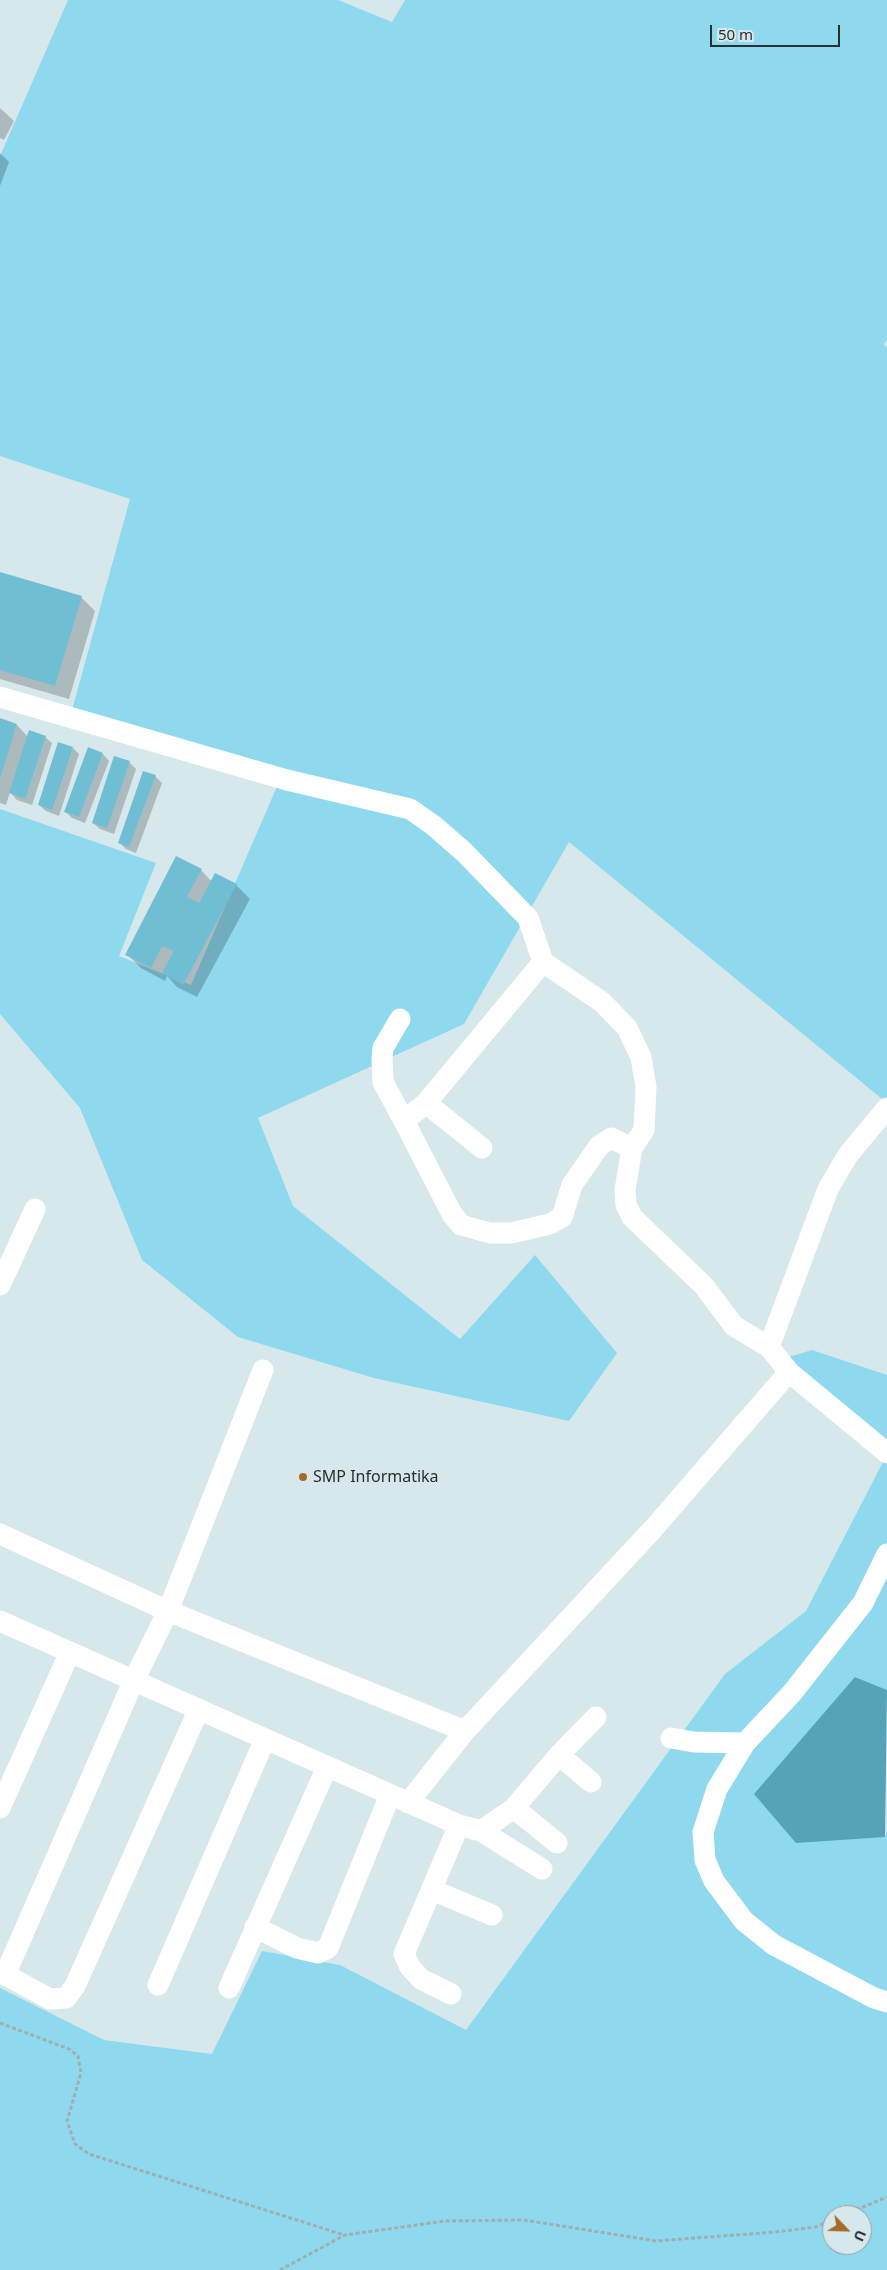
<!DOCTYPE html>
<style>
body{margin:0}
#map{position:relative;width:887px;height:2270px;overflow:hidden;background:#d7e8ed;font-family:"Noto Sans",sans-serif}
canvas{display:block}
.north{position:absolute;left:822px;top:2205px;width:50px;height:50px;box-sizing:border-box;background:#d7e8ed;border:1px solid #919ea2;border-radius:50%;rotate:114deg;font-size:14px;font-weight:700;line-height:20px;text-align:center;color:#282f31}
.north::after{content:'';display:block;margin:auto;width:18px;height:22px;background:#a26b27;clip-path:polygon(50% 0,100% 100%,50% 72%,0 100%)}
.scale{position:absolute;left:710px;top:25px;width:130px;height:22px;box-sizing:border-box;border:2px solid #282f31;border-top:0;padding-left:6px;font-size:15px;line-height:18px;white-space:nowrap;color:#282f31;-webkit-text-stroke:4px #d7e8ed;paint-order:stroke}
</style>
<div id="map">
<canvas width="887" height="2270"></canvas>
<div class="north">U</div>
<div class="scale">50 m</div>
</div>
<script>
const c = document.querySelector('canvas').getContext('2d');
c.lineJoin = 'round';
function fillPath(path, color) { c.fillStyle = color; c.fill(path, 'evenodd'); }
const toPath = rows => new Path2D(rows.map(r => 'M' + r).join(''));
function trace(path, color, width, dash) { c.strokeStyle = color; c.lineWidth = width; c.lineCap = dash ? 'butt' : 'round'; c.setLineDash(dash || []); c.stroke(path); }
function label(font, color, halo, rows, align = 'center') {
  c.font = font + ' "Noto Sans",sans-serif'; c.lineWidth = 4.5; c.setLineDash([]); c.textBaseline = 'middle'; c.strokeStyle = halo; c.fillStyle = color; for (const [text, x, y, turn = 0] of rows) {
    c.save(); c.translate(x, y); c.rotate((+turn || 0) * Math.PI / 180); c.textAlign = isNaN(turn) ? turn : align; if (halo) c.strokeText(text, 0, 0); c.fillText(text, 0, 0); c.restore();
  }
}
const green = toPath([
 [68,0,338,0,392,22,405,0,887,0,887,339,884,345,887,347,887,1103,569,842,464,1024,258,1118,293,1206,460,1339,535,1255,617,1353,569,1421,374,1378,238,1337,142,1260,80,1108,0,1014,0,809,156,863,119,956,191,985,282,775,72,710,130,499,0,456,0,156],
 [812,1350,887,1375,887,1690,855,1677,885,1837,887,1831,887,2270,0,2270,0,1988,104,2040,212,2054,262,1951,340,1965,466,2030,725,1674,806,1611,883,1462,773,1362],
 [832,2215,862,2215,862,2245,832,2245]
]);
const water = toPath([
 [855,1677,887,1690,885,1837,796,1843,754,1794]
]);
const shadow = toPath([
 [0,108,14,121,4,140,0,138],
 [0,153,9,162,0,186],
 [0,574,81,597,95,611,69,699,0,679],
 [0,720,17,725,28,737,45,737,52,743,32,805,17,800,10,792,6,805,0,803],
 [73,748,79,754,59,816,46,811,39,805],
 [103,754,109,761,85,823,72,818,65,811],
 [129,762,136,769,114,834,100,829,93,823],
 [155,776,162,783,136,853,126,849,119,842],
 [201,870,212,882,236,885,250,899,197,997,177,987,167,976,165,981,141,968,127,954]
]);
const building = toPath([
 [0,572,82,596,55,686,0,670],
 [0,718,17,724,0,779],
 [29,730,46,736,25,799,9,793],
 [58,742,73,747,52,810,38,805],
 [88,747,103,753,79,817,64,812],
 [114,756,130,761,107,828,92,823],
 [143,771,156,775,129,847,118,843],
 [176,856,202,869,187,897,199,903,215,873,237,884,183,985,162,973,174,951,162,946,151,968,125,955]
]);
const path = toPath([
 [0,2023,69,2049,78,2056,81,2073,67,2121,75,2144,89,2154,344,2235],
 [844,2215,887,2197],
 [280,2270,345,2235,445,2221,524,2220,656,2241,775,2232,816,2227,832,2220]
]);
const minor = toPath([
 [0,697,287,780,410,809,433,825,464,852,528,918,543,962,602,1002,627,1028,641,1057,646,1087,644,1130,632,1148,625,1190,626,1205,632,1217,704,1286,734,1326,769,1347,789,1372,887,1453],
 [400,1019,383,1048,382,1059,383,1082,404,1121,426,1103,543,962],
 [426,1103,482,1148],
 [404,1121,452,1214,461,1225,490,1233,511,1233,550,1224,562,1217,572,1185,599,1146,611,1138,632,1148],
 [0,1285,35,1209],
 [769,1347,828,1189,848,1155,887,1108],
 [0,1534,168,1611,465,1731,653,1529,789,1372],
 [887,1554,863,1603,792,1693,745,1743,717,1789,703,1832,705,1860,714,1881,744,1921,774,1945,874,1998,887,2002],
 [0,1621,459,1825,481,1831,514,1808,559,1755,596,1717],
 [671,1738,694,1742,745,1743],
 [559,1755,591,1782],
 [408,1803,465,1731],
 [0,1808,70,1652],
 [514,1808,557,1843],
 [481,1831,542,1869],
 [432,1890,492,1915],
 [255,1927,297,1948,318,1953,328,1948,390,1795],
 [0,1972,50,1999,66,1998,75,1986,199,1709],
 [5,1975,134,1680,168,1611,263,1370],
 [158,1985,265,1739],
 [229,1988,327,1767],
 [451,1994,421,1979,410,1967,404,1954,459,1825]
]);
const markers = [
 [303,1477,5,"#a26b27"]
];
const poiNames = [
 ["SMP Informatika",313,1477]
];
fillPath(green, '#8ed9ee');
fillPath(water, '#55a3b8');
fillPath(shadow, '#0003');
fillPath(building, '#70bed3');
trace(path, '#a0aeb2', 3, [4, 2.5]);
trace(minor, '#fff', 21);
for (const [x, y, r, color] of markers) { const dot = new Path2D(); dot.arc(x, y, r, 0, 2 * Math.PI); c.fillStyle = color; c.fill(dot); trace(dot, '#d7e8ed', 2); }
label('16px', '#282f31', '#d7e8ed', poiNames, 'left');
</script>
